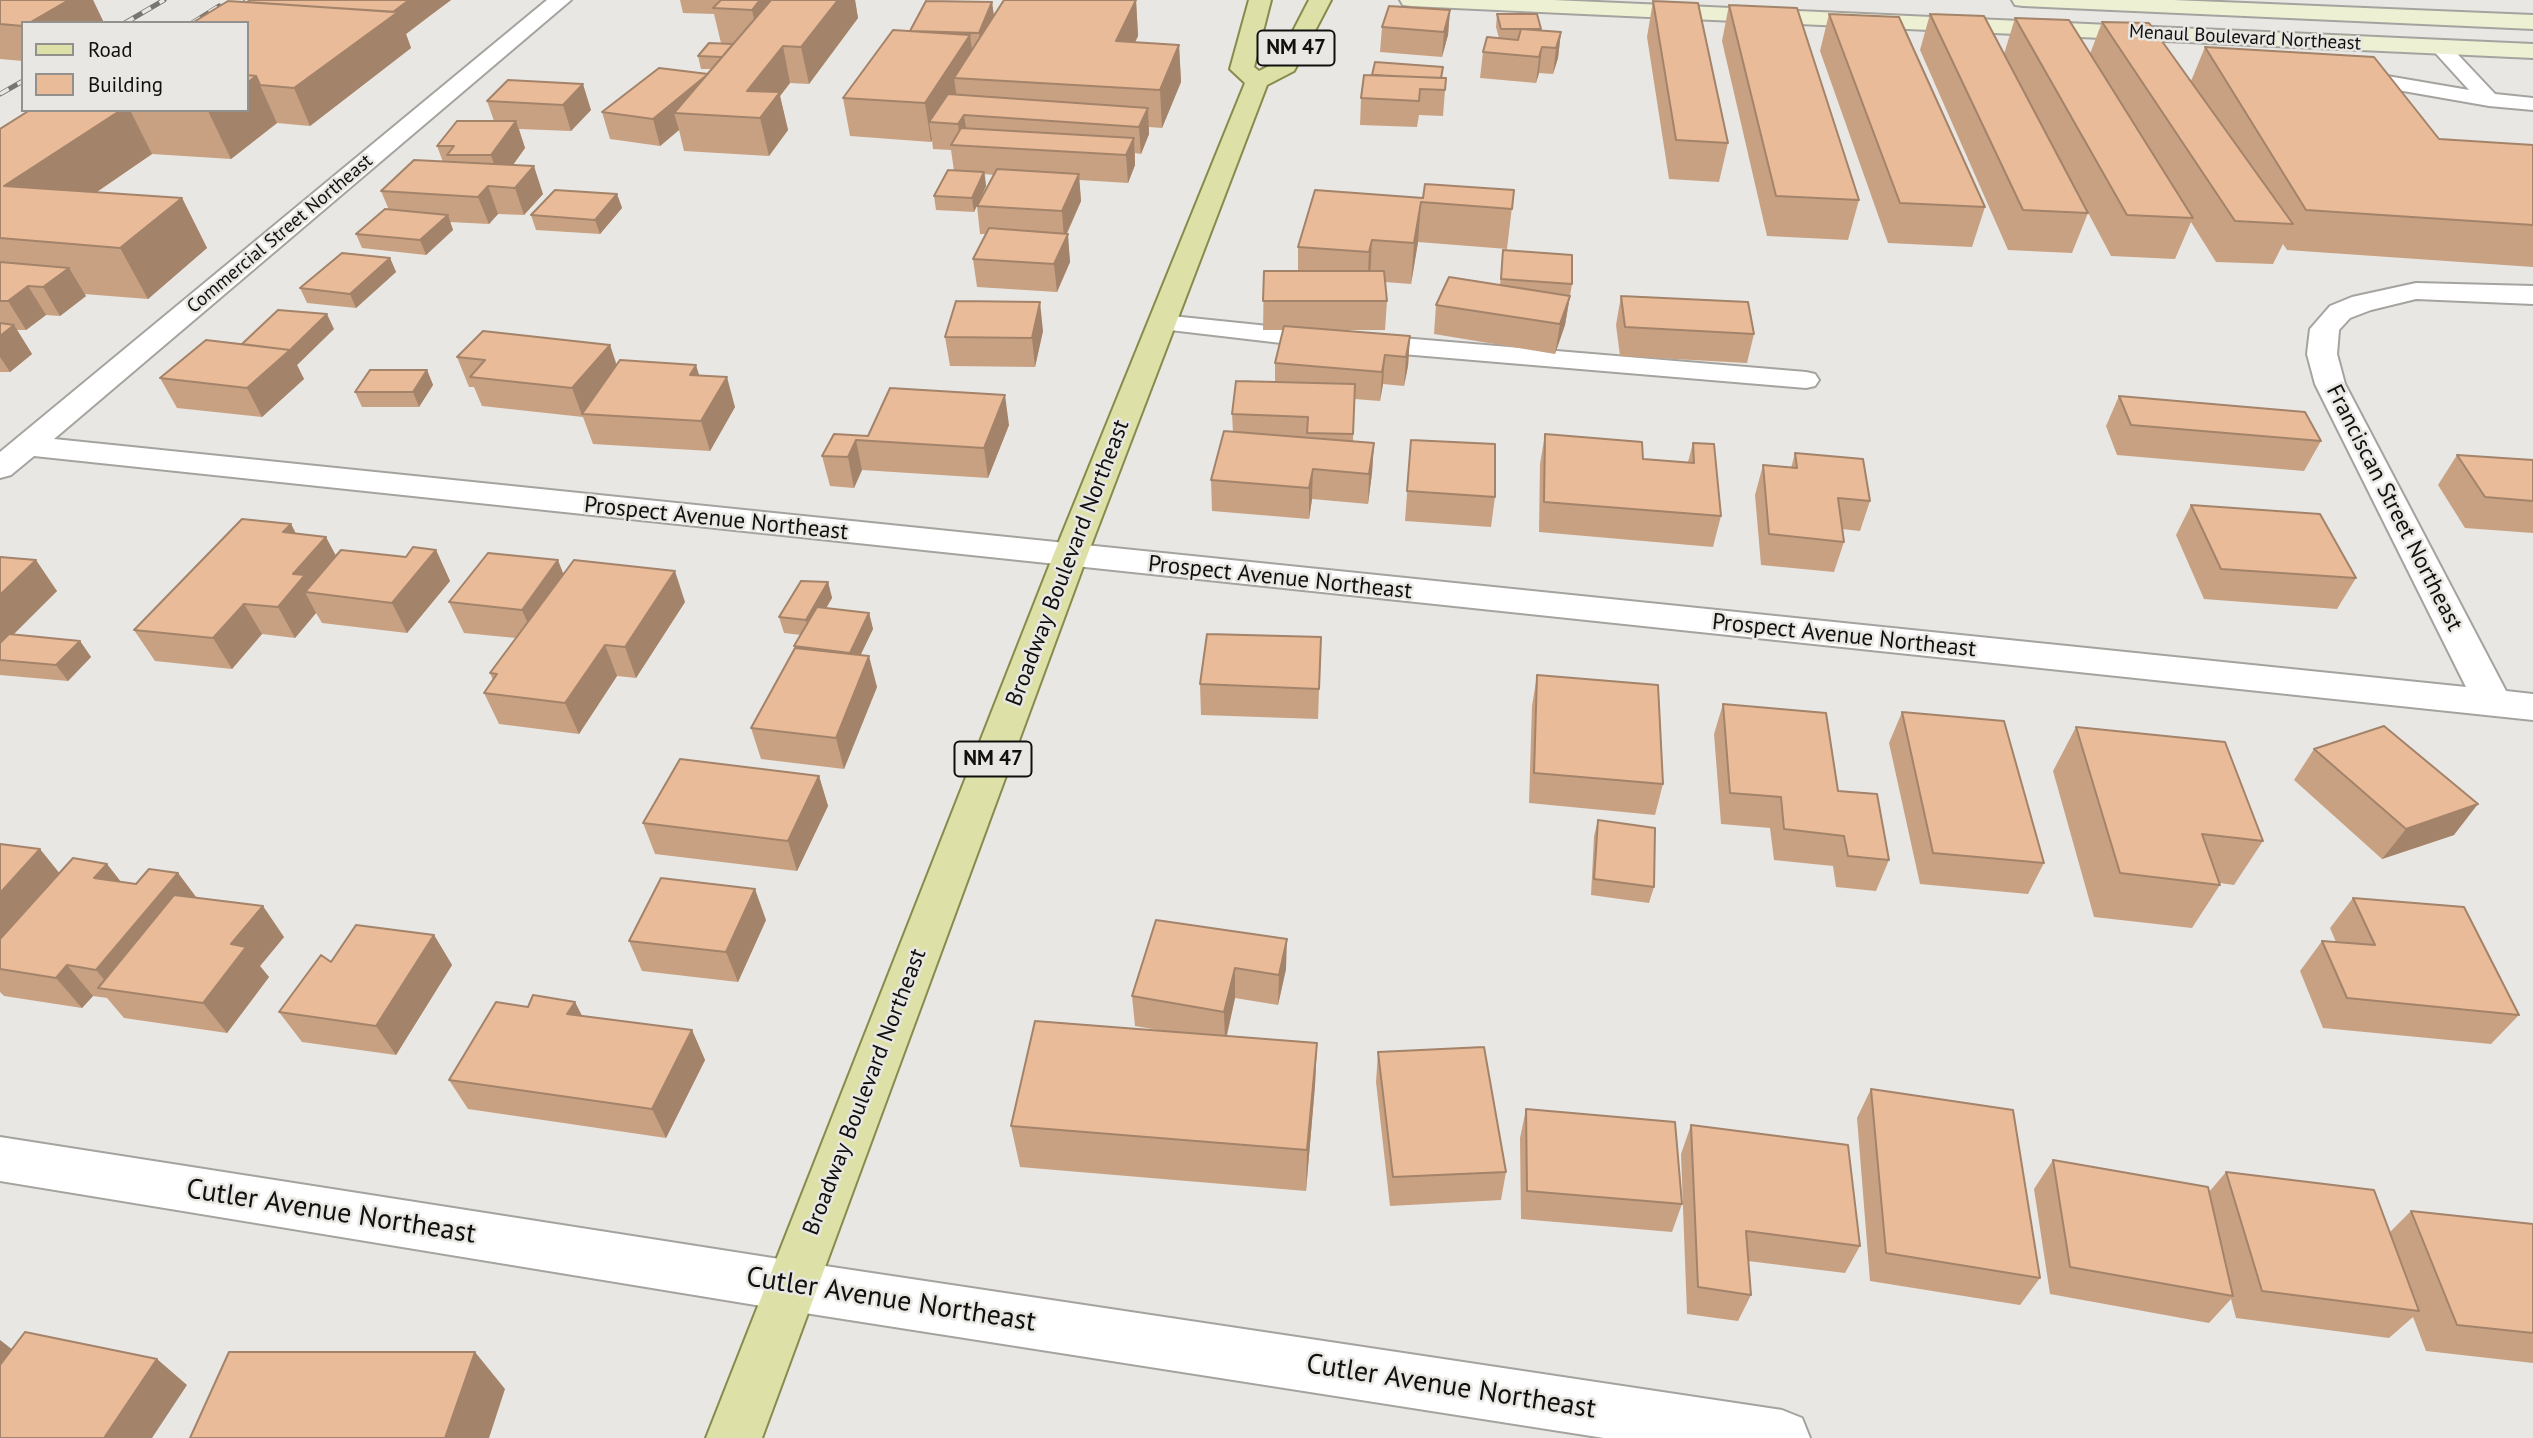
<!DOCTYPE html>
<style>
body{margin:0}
#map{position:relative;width:2533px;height:1438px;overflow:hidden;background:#e9e7e3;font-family:"PT Sans",sans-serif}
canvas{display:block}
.legend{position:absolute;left:21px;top:21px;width:228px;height:91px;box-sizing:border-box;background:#e9e7e3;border:2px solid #92918e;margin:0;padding:9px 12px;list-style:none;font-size:21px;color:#10100e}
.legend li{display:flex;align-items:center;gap:14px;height:35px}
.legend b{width:35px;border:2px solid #92918e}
</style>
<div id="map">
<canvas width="2533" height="1438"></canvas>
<ul class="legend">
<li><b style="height:9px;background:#dde1a7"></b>Road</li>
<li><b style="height:19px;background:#e9bb98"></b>Building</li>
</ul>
</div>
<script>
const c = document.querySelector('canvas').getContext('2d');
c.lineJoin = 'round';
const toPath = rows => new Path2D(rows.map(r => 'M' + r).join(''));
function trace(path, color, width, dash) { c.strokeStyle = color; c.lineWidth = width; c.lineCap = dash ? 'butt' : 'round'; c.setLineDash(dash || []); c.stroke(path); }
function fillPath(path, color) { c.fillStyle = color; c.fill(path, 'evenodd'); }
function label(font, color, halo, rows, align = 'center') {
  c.font = font + ' "PT Sans",sans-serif'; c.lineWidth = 5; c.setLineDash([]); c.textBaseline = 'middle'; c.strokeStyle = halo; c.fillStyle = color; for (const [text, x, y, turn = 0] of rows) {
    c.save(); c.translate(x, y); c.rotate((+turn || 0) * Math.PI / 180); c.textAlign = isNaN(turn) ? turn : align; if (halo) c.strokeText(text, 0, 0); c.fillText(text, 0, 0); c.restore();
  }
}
const lane = toPath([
 [2440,41,2447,43,2495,94,2533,98,2533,110,2489,106,2352,82,2345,80,2342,76,2345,72,2352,70,2469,90,2430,47,2440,41],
 [1162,315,1307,330,1806,372,1815,374,1819,380,1815,386,1806,388,1307,346,1153,328,1149,323,1153,318,1162,315]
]);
const street = toPath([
 [547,0,571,0,54,439,2466,687,2315,384,2307,354,2310,329,2330,306,2352,297,2416,283,2533,286,2533,304,2416,299,2371,310,2350,318,2339,330,2337,354,2345,384,2506,691,2533,694,2533,720,34,456,11,475,0,478,0,452,547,0],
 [0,1137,792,1261,1782,1410,1802,1418,1810,1438,1604,1438,792,1311,0,1181,0,1137]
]);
const secondary = toPath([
 [1400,0,1553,0,2533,44,2533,58,1411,6,1403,5,1400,0],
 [2012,0,2173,0,2533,15,2533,29,2023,6,2015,5,2012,0]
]);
const primary = toPath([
 [1249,0,1271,0,1254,67,1259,71,1277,62,1309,0,1331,0,1294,71,1267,85,1087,556,762,1438,706,1438,1053,556,1245,83,1230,69,1249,0]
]);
const rail = toPath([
 [125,23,164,0],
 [192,23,219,6],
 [210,23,249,0],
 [0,94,23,81]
]);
const wall = toPath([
 [0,0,93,0,104,23,23,23,23,61,0,59],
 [251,0,451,0,406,34,411,48,310,126,277,123,231,159,152,154,96,192,182,198,207,248,148,299,84,294,86,296,60,316,46,315,26,330,17,330,32,354,10,372,0,372,0,129,30,110,247,110,247,2],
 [680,0,855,0,858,18,809,84,790,83,780,96,788,130,769,156,684,151,679,130,660,146,610,139,602,112,707,74,712,69,701,69,698,56,721,43,714,14,683,13],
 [1136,0,1138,36,1135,42,1179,45,1181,82,1162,128,1149,127,1149,134,1141,154,1135,153,1135,165,1128,183,1079,180,1081,201,1067,234,1070,262,1057,292,977,287,973,259,986,234,980,234,977,206,993,175,985,174,986,186,974,212,936,210,934,196,954,171,951,150,933,149,932,140,931,142,850,136,843,98,910,31,992,2,994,15],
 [1653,1,1728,143,1719,182,1669,179,1647,37],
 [1729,5,1859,200,1848,240,1767,236,1722,41],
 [1450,10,1448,35,1442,57,1380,52,1382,27],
 [1497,14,1541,29,1541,30,1561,32,1558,58,1553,74,1539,73,1536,83,1480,78,1483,52,1499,38,1496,27],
 [1829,14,1985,207,1972,247,1888,243,1820,51],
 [1930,14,2088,213,2072,253,2008,250,1920,50],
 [2015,18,2090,54,2102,22,2191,81,2205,47,2439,139,2533,145,2533,267,2287,250,2283,244,2273,264,2216,262,2191,222,2175,259,2111,256,2004,54],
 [1442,78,1446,78,1443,116,1419,115,1417,127,1360,125,1361,98],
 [508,80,591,110,571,131,519,129,525,148,513,165,543,194,524,215,498,214,489,224,450,222,453,230,426,255,362,248,356,234,389,210,381,191,443,162,437,146,494,121,487,101],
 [1514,190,1507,249,1418,242,1411,284,1385,282,1387,301,1385,330,1334,330,1410,336,1408,366,1404,386,1383,384,1380,401,1354,399,1353,441,1374,443,1372,473,1368,504,1312,499,1309,519,1212,511,1211,480,1233,432,1232,414,1275,382,1275,363,1283,330,1263,330,1264,271,1298,271,1298,247,1423,198],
 [617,194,622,208,600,234,536,230,531,215],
 [1503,250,1572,284,1565,325,1555,354,1434,334,1436,305,1500,285],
 [390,258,396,272,356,308,307,303,300,288],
 [1621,296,1754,334,1747,363,1620,356,1616,325],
 [334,329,297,365,304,379,262,417,177,408,160,378,242,344],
 [1043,331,1035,367,950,366,945,337],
 [610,345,617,365,700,375,735,407,710,451,593,444,583,417,482,406,474,387,469,387,457,357],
 [427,370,433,385,419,407,362,407,355,392],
 [2119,396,2321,441,2304,471,2117,455,2106,426],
 [1009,425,988,478,862,470,854,488,830,486,822,456,834,434,868,436],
 [1545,434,1643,459,1688,462,1693,443,1721,516,1713,547,1539,532,1540,464],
 [1411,440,1495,497,1491,527,1405,521],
 [1795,453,1870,501,1860,531,1842,529,1844,542,1834,572,1761,565,1755,495,1763,465,1791,468],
 [2457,455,2533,460,2533,533,2465,528,2438,485],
 [2191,505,2356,578,2337,609,2204,599,2176,535],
 [291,524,296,534,336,556,406,557,436,550,450,581,407,633,322,623,316,613,295,638,262,634,232,669,155,661,134,630],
 [0,557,57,591,13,634,80,641,91,657,68,681,0,675],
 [564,574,685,602,636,678,617,676,579,734,499,724,484,693,493,680,490,673,516,638,464,633,449,602],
 [828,582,832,598,826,608,869,613,873,629,860,655,877,687,844,769,761,759,751,728,795,648,794,646,801,635,784,633,779,617],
 [1321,637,1318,719,1201,715,1200,684],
 [1537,675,1663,784,1655,815,1529,803,1532,706],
 [1723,704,1838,791,1889,860,1876,891,1836,887,1833,866,1774,860,1770,828,1721,824,1714,734],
 [1902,712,2044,863,2028,894,1920,884,1889,743],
 [2076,727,2263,841,2234,885,2220,883,2220,885,2192,928,2094,917,2053,771],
 [2314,749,2454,835,2382,859,2294,780],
 [819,776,828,806,797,871,655,854,643,823],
 [1598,820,1654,887,1649,903,1591,895,1594,836],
 [0,844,60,873,107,864,121,882,136,884,178,873,197,898,284,937,260,966,269,977,227,1033,124,1018,107,998,93,996,82,1008,4,996,0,992],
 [2353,898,2519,1015,2491,1044,2323,1028,2300,971,2322,941,2336,942,2330,928],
 [766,920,738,982,642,971,629,941],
 [1156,920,1286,969,1278,1005,1235,998,1227,1036,1317,1043,1315,1085,1306,1191,1020,1167,1011,1126,1158,1030,1135,1026,1132,996],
 [434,935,452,965,396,1055,302,1042,279,1012],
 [575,1002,582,1016,692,1030,705,1060,666,1138,468,1109,449,1080,528,1007],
 [1378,1052,1506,1172,1501,1200,1390,1206,1376,1082],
 [1871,1089,2040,1278,2020,1305,1870,1281,1857,1118],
 [1526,1109,1682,1204,1672,1232,1521,1219,1520,1138],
 [1691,1125,1860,1246,1845,1273,1748,1261,1751,1295,1738,1321,1687,1314,1681,1154],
 [2053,1160,2209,1192,2226,1172,2390,1232,2411,1211,2533,1224,2533,1363,2426,1351,2413,1317,2389,1338,2236,1318,2231,1299,2209,1323,2050,1294,2034,1189]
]);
const shadedWall = toPath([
 [69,0,93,0,104,23,29,23],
 [409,0,422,0,428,17,406,34,411,48,310,126,294,88,379,21],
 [422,0,451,0,428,17],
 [760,0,778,0,760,46,752,10],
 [838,0,855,0,858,18,809,84,801,47],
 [1136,0,1138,36,1118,78,1116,41],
 [992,2,995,27,982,59,979,33],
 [1450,10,1448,35,1442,57,1444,32],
 [1561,32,1558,58,1553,74,1556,48],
 [970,35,975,72,954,78,957,100,929,122,932,140,931,142,925,103],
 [1179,45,1181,82,1162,128,1160,90],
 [783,46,790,83,780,96,788,130,769,156,760,118,747,91],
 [1542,47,1539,73,1536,83,1539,57],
 [708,74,674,113,679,130,660,146,653,119],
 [256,76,277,123,231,159,208,111,247,110,247,83],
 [583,84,591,110,571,131,563,105],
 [1148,108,1149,134,1141,154,1139,127],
 [121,110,130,110,152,154,33,236,4,186],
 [964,115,968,141,961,146,958,124],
 [516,121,525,148,500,183,491,155],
 [1134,138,1135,165,1128,183,1126,155],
 [534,166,543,194,524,215,515,188],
 [984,172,986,186,974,212,972,198],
 [1079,174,1081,201,1064,239,1062,211],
 [488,186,498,214,489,224,478,197],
 [617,194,622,208,600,234,595,220],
 [182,198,207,248,148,299,120,248],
 [1421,202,1418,242,1411,284,1414,243],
 [448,215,453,230,426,255,420,240],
 [1068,234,1070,262,1057,292,1054,264],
 [1372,240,1370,281,1367,293,1369,252],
 [390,258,396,272,356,308,350,294],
 [69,268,86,296,60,316,43,287],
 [28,286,46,315,26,330,8,301],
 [1570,296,1565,325,1555,354,1560,324],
 [1040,302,1043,331,1035,367,1032,338],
 [327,314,334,329,297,365,304,379,262,417,247,388],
 [14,325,32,354,10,372,0,357,0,336],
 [1410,336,1408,366,1404,386,1406,357],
 [610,345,619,374,582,414,583,418,572,388],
 [1385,355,1383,384,1380,401,1382,372],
 [696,365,705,394,690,375],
 [427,370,433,385,419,407,413,392],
 [727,377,735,407,710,451,701,421],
 [1005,395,1009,425,988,478,984,448],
 [856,440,862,470,854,488,848,457],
 [1374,443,1372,473,1368,504,1369,474],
 [1313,469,1312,499,1309,519,1309,488],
 [291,524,307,555,283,532],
 [326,537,342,567,305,592,316,613,295,638,278,607,293,574],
 [436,550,450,581,407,633,392,603],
 [36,560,57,591,0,648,0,595],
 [558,560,570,591,535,640,522,610],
 [675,571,685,602,636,678,625,647],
 [828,582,832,598,810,636,806,620],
 [244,604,262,634,232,669,213,638],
 [869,613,873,629,854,669,850,653],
 [80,641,91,657,68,681,56,665],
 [605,645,617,676,579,734,565,703],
 [869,656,877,687,844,769,836,738],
 [819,776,828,806,797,871,788,841],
 [2478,804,2454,835,2382,859,2406,829],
 [40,849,65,880,0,953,0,893],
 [107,864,131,895,94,878],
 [178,873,201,904,113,990,96,970],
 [755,889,766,920,738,982,726,952],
 [263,906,284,937,260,966,269,977,227,1033,203,1003,231,944],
 [434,935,452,965,396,1055,376,1026],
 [1287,939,1286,969,1278,1005,1279,975],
 [67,965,93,996,82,1008,56,978],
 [1235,968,1235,998,1225,1042,1224,1012],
 [575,1002,590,1032,567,1014],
 [692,1030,705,1060,666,1138,652,1109],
 [1317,1043,1315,1085,1306,1191,1307,1150],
 [0,1340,22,1357,0,1397],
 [475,1352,505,1389,489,1438,445,1438],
 [157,1359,187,1385,152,1438,104,1438]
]);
const building = toPath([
 [0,0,69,0,29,23,23,23,23,26,0,24,0,0],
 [251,0,409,0,393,12,247,2,251,0],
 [721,0,760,0,752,10,713,8,721,0],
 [771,0,838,0,801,47,783,46,747,91,780,92,760,118,674,113,771,0],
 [1004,0,1136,0,1116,41,1179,45,1160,90,954,78,1004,0],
 [228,1,398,12,294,88,260,85,256,76,247,75,247,23,192,23,228,1],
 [926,1,992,2,979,33,910,31,926,1],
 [1653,1,1698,3,1728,143,1676,140,1653,1],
 [1729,5,1797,8,1859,200,1776,196,1729,5],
 [1389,6,1450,10,1444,32,1382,27,1389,6],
 [1497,14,1537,14,1541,29,1501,29,1497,14],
 [1829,14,1899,17,1985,207,1900,203,1829,14],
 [1930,14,1984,16,2088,213,2023,210,1930,14],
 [2015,18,2069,20,2193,218,2127,215,2015,18],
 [2102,22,2149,23,2293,224,2235,221,2102,22],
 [1521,29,1561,32,1556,48,1542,47,1539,57,1483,52,1487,37,1518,40,1521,29],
 [893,30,970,35,925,103,843,98,893,30],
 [709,43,733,44,722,57,698,56,709,43],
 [2205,47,2374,57,2439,139,2533,145,2533,225,2306,210,2205,47],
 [1375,62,1443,67,1441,78,1372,75,1375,62],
 [659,68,708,74,653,119,602,112,659,68],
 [247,75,256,76,247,83,247,75],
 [1364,75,1446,78,1445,90,1420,89,1419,101,1361,98,1364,75],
 [508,80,583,84,563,105,487,101,508,80],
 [948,94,1148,108,1139,127,964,115,958,124,929,122,948,94],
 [30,110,121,110,4,186,182,198,120,248,0,238,0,129,30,110],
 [457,121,516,121,491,155,447,155,454,146,437,146,457,121],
 [961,128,1134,138,1126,155,951,145,961,128],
 [414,160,534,166,515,188,488,186,478,197,381,191,414,160],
 [997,169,1079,174,1062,211,977,206,997,169],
 [948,170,984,172,972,198,934,196,948,170],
 [1425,184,1514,190,1512,209,1421,202,1414,243,1372,240,1369,252,1298,247,1315,190,1423,198,1425,184],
 [555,190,617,194,595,220,531,215,555,190],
 [385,209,448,215,420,240,356,234,385,209],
 [989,228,1068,234,1054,264,973,259,989,228],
 [1503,250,1572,255,1572,284,1501,279,1503,250],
 [342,253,390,258,350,294,300,288,342,253],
 [0,262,69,268,43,287,28,286,8,301,0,301,0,262],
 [1264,271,1384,271,1387,301,1263,301,1264,271],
 [1449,277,1570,296,1560,324,1436,305,1449,277],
 [1621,296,1748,302,1754,334,1625,327,1621,296],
 [956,301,1040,302,1032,338,945,337,956,301],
 [278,310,327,314,288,352,290,350,242,344,278,310],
 [0,323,14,325,0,336,0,323],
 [1284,326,1410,336,1406,357,1385,355,1382,372,1275,363,1284,326],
 [483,331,610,345,572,388,470,377,485,360,457,357,483,331],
 [206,340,290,350,247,388,160,378,206,340],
 [620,360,696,365,690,375,727,377,701,421,582,414,620,360],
 [370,370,427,370,413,392,355,392,370,370],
 [1236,381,1355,384,1353,434,1307,433,1308,417,1232,414,1236,381],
 [890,388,1005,395,984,448,856,440,848,457,822,456,834,434,868,436,890,388],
 [2119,396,2305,412,2321,441,2131,425,2119,396],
 [1224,431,1374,443,1369,474,1313,469,1309,488,1211,480,1224,431],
 [1545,434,1642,442,1643,459,1694,463,1693,443,1714,444,1721,516,1544,502,1545,434],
 [1411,440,1495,444,1495,497,1407,491,1411,440],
 [1795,453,1863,459,1870,501,1838,498,1844,542,1769,534,1763,465,1797,468,1795,453],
 [2457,455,2533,460,2533,501,2485,497,2457,455],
 [2191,505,2320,514,2356,578,2221,569,2191,505],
 [242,519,291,524,283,532,326,537,293,574,305,575,278,607,244,604,213,638,134,630,242,519],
 [413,547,436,550,392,603,305,592,341,550,406,557,413,547],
 [488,553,558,560,522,610,449,602,488,553],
 [0,557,36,560,0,595,0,557],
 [574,560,675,571,625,647,605,645,565,703,484,693,497,674,490,673,574,560],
 [801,581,828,582,806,620,779,617,801,581],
 [817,607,869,613,850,653,794,646,817,607],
 [9,634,80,641,56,665,0,660,0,643,9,634],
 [1207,634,1321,637,1319,689,1200,684,1207,634],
 [795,648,869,656,836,738,751,728,795,648],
 [1537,675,1658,685,1663,784,1534,773,1537,675],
 [1723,704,1826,713,1838,791,1877,794,1889,860,1848,856,1844,836,1784,829,1781,797,1730,793,1723,704],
 [1902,712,2004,721,2044,863,1933,853,1902,712],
 [2384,726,2478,804,2406,829,2314,749,2384,726],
 [2076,727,2225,742,2263,841,2202,834,2220,885,2120,873,2076,727],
 [680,759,819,776,788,841,643,823,680,759],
 [1598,820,1655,828,1654,887,1594,879,1598,820],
 [0,844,40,849,0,893,0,844],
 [73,858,107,864,94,878,136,884,149,869,178,873,96,970,67,965,56,978,0,969,0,939,73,858],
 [661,878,755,889,726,952,629,941,661,878],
 [174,895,263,906,231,944,246,947,203,1003,98,988,174,895],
 [2353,898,2464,907,2519,1015,2347,998,2322,941,2375,945,2353,898],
 [1156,920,1287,939,1279,975,1235,968,1224,1012,1132,996,1156,920],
 [356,925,434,935,376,1026,279,1012,321,955,331,962,356,925],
 [533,995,575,1002,567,1014,692,1030,652,1109,449,1080,496,1002,528,1007,533,995],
 [1035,1021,1317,1043,1307,1150,1011,1126,1035,1021],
 [1484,1047,1506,1172,1393,1177,1378,1052,1484,1047],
 [1871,1089,2013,1110,2040,1278,1886,1253,1871,1089],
 [1526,1109,1675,1122,1682,1204,1527,1191,1526,1109],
 [1691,1125,1848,1145,1860,1246,1746,1231,1751,1295,1698,1287,1691,1125],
 [2053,1160,2208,1187,2233,1296,2070,1267,2053,1160],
 [2226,1172,2374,1190,2419,1311,2262,1291,2226,1172],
 [2411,1211,2533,1224,2533,1333,2457,1325,2411,1211],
 [25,1332,157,1359,104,1438,0,1438,0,1365,25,1332],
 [229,1352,475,1352,445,1438,190,1438,229,1352]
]);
const farStreetnames = [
 ["Menaul Boulevard Northeast",2245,38,3],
 ["Commercial Street Northeast",280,234,-40]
];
const shields = [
 [1296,48,77],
 [993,759,77]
];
const shieldNames = [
 ["NM 47",1296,48],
 ["NM 47",993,759]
];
const streetNames = [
 ["Franciscan Street Northeast",2394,508,63],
 ["Prospect Avenue Northeast",716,519,6],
 ["Broadway Boulevard Northeast",1068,563,-69],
 ["Prospect Avenue Northeast",1280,578,6],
 ["Prospect Avenue Northeast",1844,636,6],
 ["Broadway Boulevard Northeast",865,1092,-69]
];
const nearStreetnames = [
 ["Cutler Avenue Northeast",331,1212,9],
 ["Cutler Avenue Northeast",891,1300,9],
 ["Cutler Avenue Northeast",1451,1387,9]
];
trace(lane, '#a5a39f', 4);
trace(street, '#a5a39f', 4);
trace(secondary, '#a5a39f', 4);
trace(primary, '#878b4b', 4);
fillPath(lane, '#fff');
fillPath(street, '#fff');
fillPath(secondary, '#eef0d3');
fillPath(primary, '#dde1a7');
trace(rail, '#777673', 5);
trace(rail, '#e9e7e3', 3.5, [10]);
fillPath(wall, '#c8a183');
fillPath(shadedWall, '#a3836a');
fillPath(building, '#e9bb98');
trace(building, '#a3836a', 2);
label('19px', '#10100e', '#e9e7e3', farStreetnames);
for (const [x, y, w] of shields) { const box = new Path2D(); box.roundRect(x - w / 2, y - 17.5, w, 35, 5); c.fillStyle = '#e9e7e3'; c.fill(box); trace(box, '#10100e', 2); }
label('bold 21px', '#10100e', null, shieldNames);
label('23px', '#10100e', '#e9e7e3', streetNames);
label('28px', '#10100e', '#e9e7e3', nearStreetnames);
</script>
